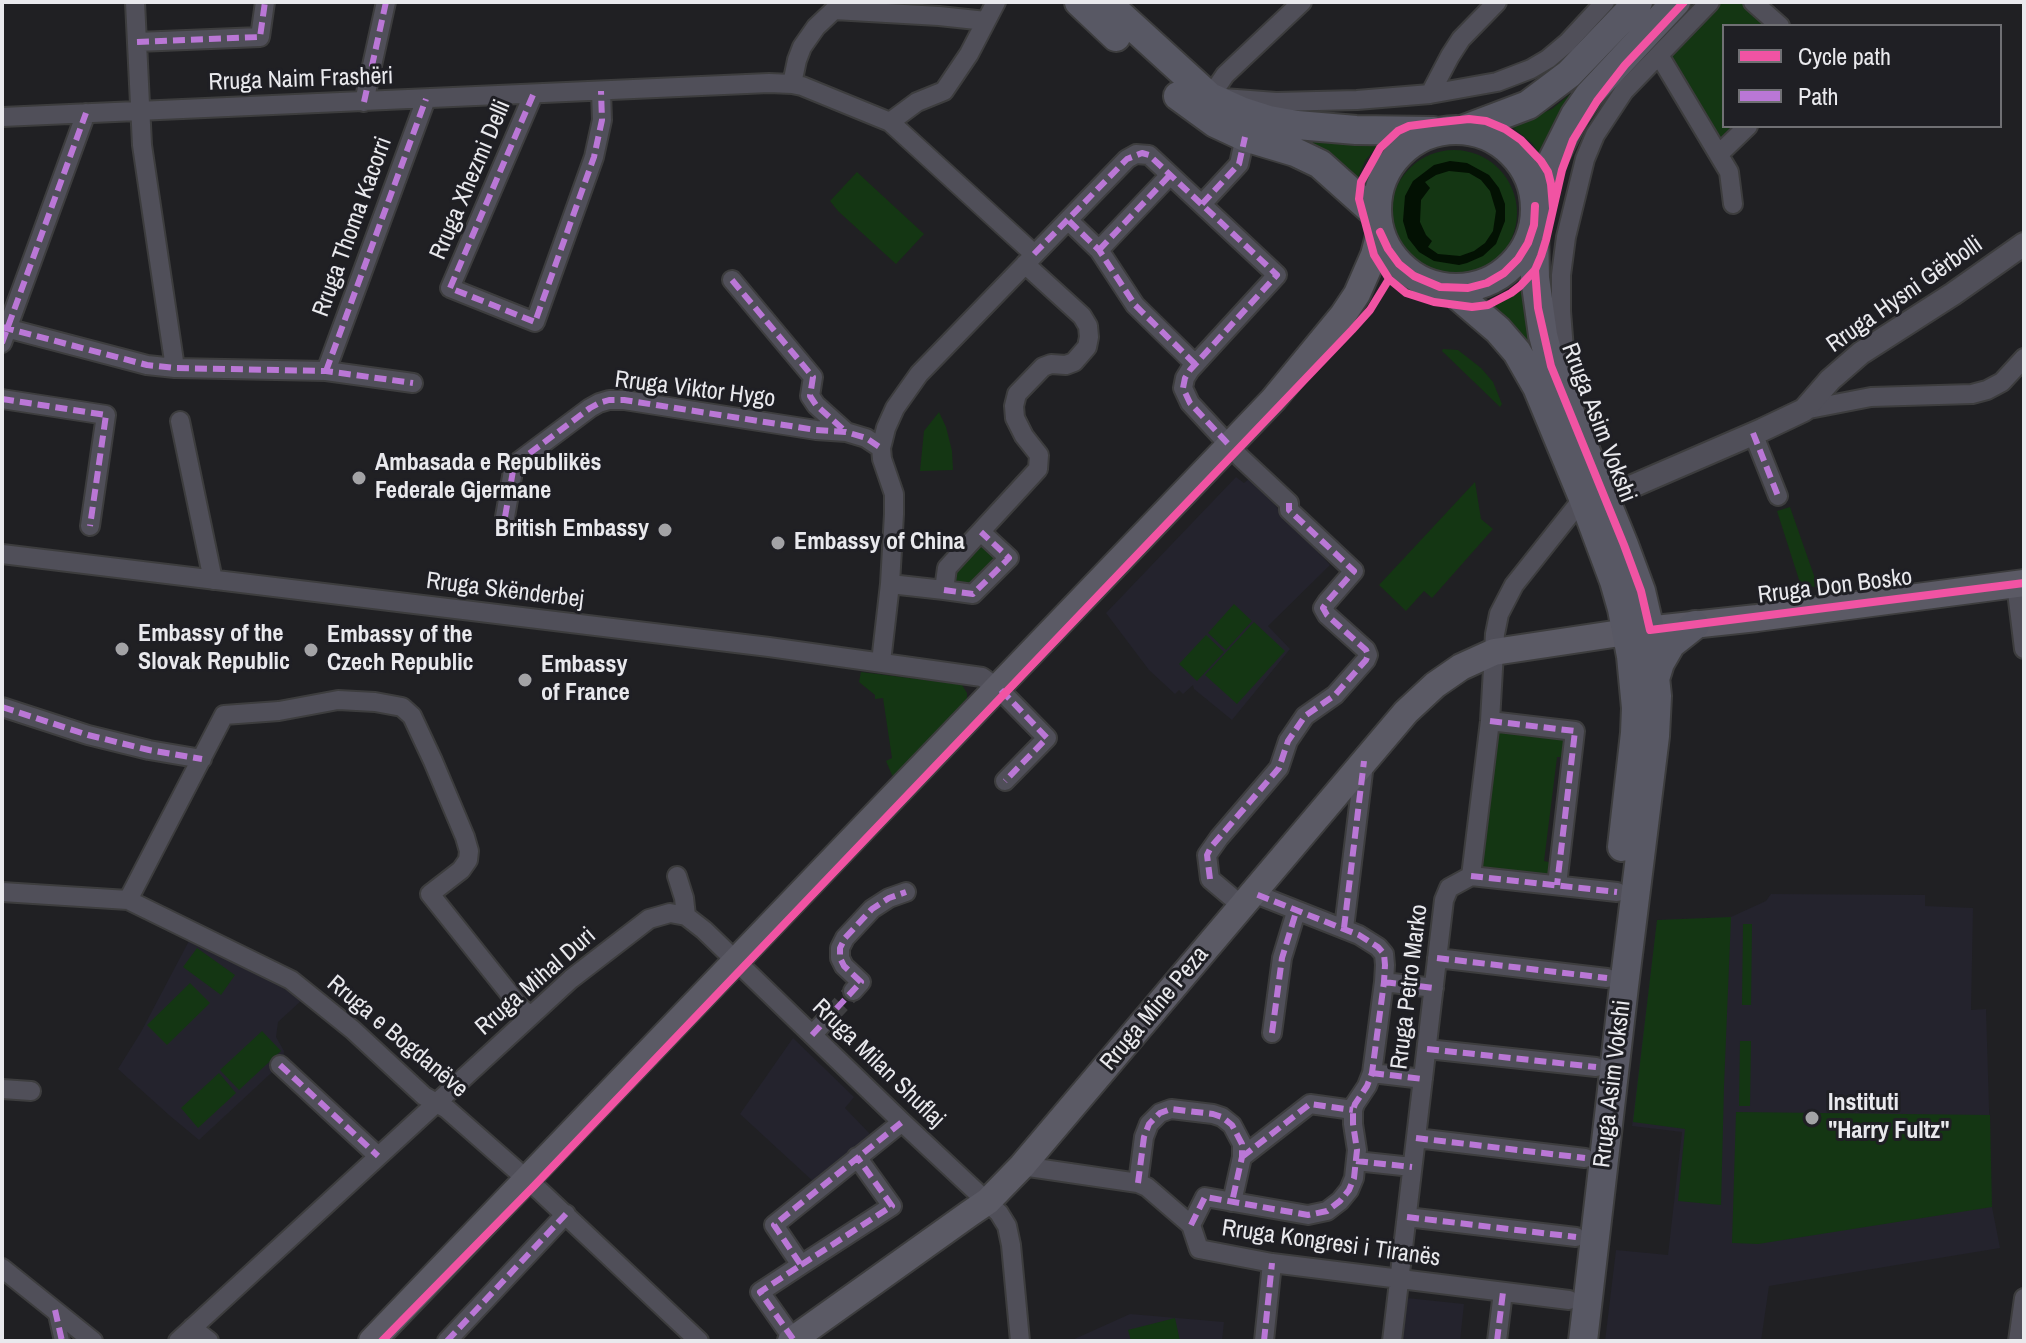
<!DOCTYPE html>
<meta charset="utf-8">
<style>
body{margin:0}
#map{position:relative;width:2026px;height:1343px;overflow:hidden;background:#202023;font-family:"Archivo Narrow",sans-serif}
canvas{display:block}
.frame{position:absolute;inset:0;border:4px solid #e9e9ed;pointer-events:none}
.legend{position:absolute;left:1722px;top:24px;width:280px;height:104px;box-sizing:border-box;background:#1f1f24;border:2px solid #707074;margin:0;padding:10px 14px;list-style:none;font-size:24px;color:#e9e9ed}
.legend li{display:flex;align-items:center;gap:16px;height:40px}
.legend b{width:40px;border:2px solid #707074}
</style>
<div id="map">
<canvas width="2026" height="1343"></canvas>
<div class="frame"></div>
<ul class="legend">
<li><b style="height:10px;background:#f153a3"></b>Cycle path</li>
<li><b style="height:10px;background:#ba77d6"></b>Path</li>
</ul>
</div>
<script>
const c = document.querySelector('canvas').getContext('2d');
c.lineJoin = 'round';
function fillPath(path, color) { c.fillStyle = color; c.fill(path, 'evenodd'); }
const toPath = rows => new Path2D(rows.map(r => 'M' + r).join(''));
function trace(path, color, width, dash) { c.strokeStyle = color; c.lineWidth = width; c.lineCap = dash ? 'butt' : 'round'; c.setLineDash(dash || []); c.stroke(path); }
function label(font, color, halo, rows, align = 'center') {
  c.font = font + ' "Archivo Narrow",sans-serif'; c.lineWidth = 6; c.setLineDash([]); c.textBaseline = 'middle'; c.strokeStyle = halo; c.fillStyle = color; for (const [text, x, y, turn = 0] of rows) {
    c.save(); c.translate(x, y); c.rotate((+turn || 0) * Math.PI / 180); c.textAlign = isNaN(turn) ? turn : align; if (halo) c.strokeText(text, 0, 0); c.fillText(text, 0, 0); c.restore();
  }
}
const built = toPath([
 [1236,477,1244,483,1250,478,1330,565,1268,626,1290,649,1232,720,1194,689,1193,685,1183,694,1179,690,1175,694,1149,670,1106,613],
 [1771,894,1925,895,1925,906,1973,908,1971,1010,1986,1009,1992,1207,2000,1248,1769,1286,1761,1341,1605,1341,1616,1250,1668,1255,1682,1132,1632,1126,1657,920,1731,917,1766,901],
 [190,939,283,983,302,1000,278,1022,276,1037,284,1051,283,1062,199,1140,169,1115,118,1069,141,1032],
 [793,1038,854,1097,845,1108,870,1134,816,1184,740,1114],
 [1407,1298,1464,1304,1460,1341,1402,1341],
 [1130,1314,1224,1322,1222,1341,1070,1341]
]);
const green = toPath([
 [1718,2,1741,2,1766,26,1724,26,1724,126,1732,126,1715,143,1666,57],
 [1575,90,1540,155,1532,143,1511,126,1552,109],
 [1297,138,1381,141,1365,161,1356,182],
 '1391 213a63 63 0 1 1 126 0a63 63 0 1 1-126 0Z',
 [857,172,924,234,896,264,838,211,830,201],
 [1529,283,1544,384,1488,308,1518,293],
 [1443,349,1458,350,1481,368,1493,382,1502,404,1500,407,1442,351],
 [939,412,946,427,952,451,953,470,920,471,924,431],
 [1475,482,1481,519,1493,529,1432,598,1424,591,1406,611,1379,585],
 [1790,507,1818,587,1801,586,1777,511],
 [981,545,995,558,969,584,953,582,955,571],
 [1234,604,1252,621,1226,650,1208,633],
 [1254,622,1285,651,1237,704,1205,675],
 [1206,635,1224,652,1197,681,1179,664],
 [861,672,957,684,962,685,967,693,967,703,897,779,892,775,886,761,892,758,883,698,875,699,875,695,859,682],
 [1503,731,1559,738,1566,742,1566,757,1557,757,1544,861,1553,863,1552,873,1547,878,1483,869,1480,865,1497,734],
 [1731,917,1724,1086,1721,1205,1678,1201,1685,1129,1633,1122,1657,920],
 [1743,924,1752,924,1751,1005,1742,1005],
 [197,948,235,975,221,995,183,967],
 [190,983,210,1003,167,1045,147,1025],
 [262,1031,281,1051,239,1090,220,1070],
 [1740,1041,1751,1041,1750,1106,1739,1106],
 [219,1073,236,1093,198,1128,181,1108],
 [1736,1112,1990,1115,1992,1207,1758,1244,1732,1243],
 [1175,1318,1180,1341,1131,1341,1128,1330]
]);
const water = toPath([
 [1450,161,1467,163,1489,175,1499,188,1505,204,1505,221,1496,244,1483,256,1467,263,1459,265,1434,261,1419,252,1408,238,1403,221,1405,196,1413,181,1434,165],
 [1449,171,1469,173,1481,180,1490,191,1496,211,1493,231,1485,243,1474,251,1460,256,1438,254,1428,247,1432,241,1426,235,1420,222,1421,200,1430,188,1425,182,1436,175]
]);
const minorTunnel = toPath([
 [829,1017,853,991]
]);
const pedestrian = toPath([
 [55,1310,62,1341]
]);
const minor = toPath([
 [135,2,142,145,175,368],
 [1302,2,1225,75,1210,97,1276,102,1357,100,1430,94,1497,82,1531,69,1548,59,1567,43,1605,2],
 [1753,2,1780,26],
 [834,10,939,16,986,21],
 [137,42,260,37,265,2],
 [1659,55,1729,172,1733,204],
 [792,84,797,60,802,47,816,27,834,10],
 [1430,94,1450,56,1461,39,1497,2],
 [533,95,450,288,535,322,594,157,602,120,601,91],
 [364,102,386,2],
 [2,117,769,83,792,84,802,86,890,122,1034,254],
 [890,122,917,102,944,91,969,54,996,2],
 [1719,154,1748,126],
 [1202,204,1239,164,1245,137],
 [1069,221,1099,250,1135,305,1195,364],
 [1099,250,1170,175],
 [732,280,813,377,810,396,816,405,846,432],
 [2,327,147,365,175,368,326,371,413,383],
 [2,343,86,113],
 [326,371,426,99],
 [1567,389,1561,311,1561,275,1566,237,1585,159,1595,135,1624,91,1710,2],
 [2,399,106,415,90,526],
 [1804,410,1871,397,1972,394,1987,390,2002,382,2024,358],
 [180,421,213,580],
 [1753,433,1778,496],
 [505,517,514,465,590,408,599,403,609,400,624,400,816,430,846,432,866,438,881,448],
 [2,554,769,647,982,677,998,688,1047,738,1005,781],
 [890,584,944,590,947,568,1038,469,1039,455,1024,436,1015,418,1014,406,1017,394,1043,367,1051,364,1066,365,1074,362,1087,347,1089,337,1088,326,1082,316,1025,264],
 [2016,584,2024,649],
 [944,590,973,594,1009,558,981,532],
 [881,662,890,584,894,514,894,494,882,459,881,448,886,428,895,408,919,374,1127,159,1136,154,1149,155,1277,275,1190,370,1185,378,1183,388,1190,403,1241,458,1289,503,1289,510,1354,571,1327,602,1323,608,1327,615,1366,650,1368,655,1366,660,1335,695,1305,716,1288,741,1279,768,1219,838,1207,855,1210,879,1242,906],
 [2,707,88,735,149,750,202,759],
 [1490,721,1575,731,1557,885],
 [677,876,684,898,686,916],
 [1471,876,1490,721,1495,634,1499,614,1514,585,1583,498],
 [1471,876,1617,892],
 [2,892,128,900,291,980,353,1030,424,1096,447,1109,540,1191,699,1341],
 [128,900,224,715,279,711,338,700,375,702,402,707,412,716,433,761,465,837,469,851,468,860,461,870,430,894,521,1008,531,1016],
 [1344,928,1364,764],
 [1437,958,1607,978],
 [1384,982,1434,988],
 [853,991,861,982,844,966,840,958,840,948,845,938,872,909,889,898,906,892],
 [1272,1033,1282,958,1296,912],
 [812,1035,829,1017],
 [1427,1049,1596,1067],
 [280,1065,378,1156],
 [1372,1073,1423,1079],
 [2,1089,31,1091],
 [1416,1138,1585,1158],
 [1242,1157,1310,1104,1353,1110],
 [1356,1161,1412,1167],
 [1022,1166,1138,1183,1147,1187,1191,1225,1199,1249,1272,1263,1569,1300],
 [1138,1183,1144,1137,1149,1124,1160,1113,1171,1109,1213,1114,1222,1117,1232,1125,1242,1144,1242,1157,1232,1202],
 [1407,1217,1576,1237],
 [1191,1225,1205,1197,1308,1215,1327,1211,1340,1201,1349,1190,1354,1178,1357,1150,1353,1124,1353,1110,1355,1104,1367,1086,1372,1073,1384,982,1385,965,1384,954,1378,947,1359,935,1253,893],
 [801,1265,892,1206,857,1157],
 [2,1268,93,1341],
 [192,1328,209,1341],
 [793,1339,760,1292,801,1265,774,1225,902,1122],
 [178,1341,571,979,649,919,670,913,686,916,704,930,902,1122,999,1213,1007,1226,1011,1245,1020,1341],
 [447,1341,566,1214],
 [1264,1341,1272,1263],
 [1392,1341,1444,900,1449,888,1471,876],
 [1497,1341,1503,1292],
 [2018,1341,2024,1298]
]);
const tertiary = toPath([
 [1605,498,1762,430,1804,410,1830,380,1861,353,1953,294,2024,244]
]);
const secondary = toPath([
 [372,1341,1273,400,1343,315,1357,294,1374,255,1380,232],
 [791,1341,969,1214,988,1201,1022,1166,1406,712,1435,685,1461,667,1494,652,1627,632,1757,618,2024,583]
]);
const primary = toPath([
 [1079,2,1116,37],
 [1106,2,1210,97,1241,111,1269,120,1297,125,1356,130,1433,131],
 [1178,96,1215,123,1245,137,1295,152,1320,164,1377,215],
 '1377 209a79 79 0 1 1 158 0a79 79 0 1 1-158 0Z',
 [1462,130,1528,105,1569,74,1638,2],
 [1536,205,1551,163,1575,115,1589,95,1676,2],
 [1534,225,1535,278,1543,335,1551,366,1624,545,1641,591,1650,630,1657,696,1655,736,1624,986,1583,1341],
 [1449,288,1498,330,1517,352,1537,387,1583,498,1614,581,1622,609,1631,656,1636,708,1635,733,1622,847],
 [1656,676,1660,663,1671,644,1695,625]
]);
const quiet = toPath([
 [137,42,260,37,265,2],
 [533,95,450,288,535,322,594,157,602,120,601,91],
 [364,102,386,2],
 [1202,204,1239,164,1245,137],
 [1069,221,1099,250,1135,305,1195,364],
 [1099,250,1170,175],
 [1034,254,1127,159,1142,153,1149,155,1277,275,1190,370,1185,378,1183,388,1190,403,1230,446],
 [732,280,813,377,810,396,816,405,846,432],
 [2,327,147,365,175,368,326,371,413,383],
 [2,343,86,113],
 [326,371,426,99],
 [2,399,106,415,90,526],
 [1753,433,1778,496],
 [505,517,514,465,590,408,599,403,609,400,624,400,816,430,846,432,866,438,881,448],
 [944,590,973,594,1009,558,981,532],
 [1001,690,1047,738,1005,781],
 [2,707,88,735,149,750,202,759],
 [1490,721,1575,731,1557,885],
 [1471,876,1617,892],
 [1210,879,1207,855,1211,847,1279,768,1288,741,1305,716,1335,695,1366,660,1368,655,1366,650,1327,615,1323,608,1327,602,1354,571,1289,510,1289,503],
 [1344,928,1364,761],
 [1437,958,1607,978],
 [1384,982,1434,988],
 [1272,1033,1282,958,1296,912],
 [812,1035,861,982,844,966,840,958,840,948,845,938,872,909,889,898,906,892],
 [1427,1049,1596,1067],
 [280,1065,378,1156],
 [1372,1073,1423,1079],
 [1416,1138,1585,1158],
 [1242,1157,1310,1104,1353,1110],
 [1356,1161,1412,1167],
 [1138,1183,1144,1137,1149,1124,1160,1113,1171,1109,1213,1114,1222,1117,1232,1125,1242,1144,1242,1157,1232,1202],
 [1407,1217,1576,1237],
 [1191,1225,1205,1197,1308,1215,1327,1211,1340,1201,1349,1190,1354,1178,1357,1150,1353,1124,1353,1110,1355,1104,1367,1086,1372,1073,1384,982,1385,965,1384,954,1378,947,1359,935,1253,893],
 [801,1265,892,1206,857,1157],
 [55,1310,62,1341],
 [793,1339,760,1292,801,1265,774,1225,902,1122],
 [447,1341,566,1214],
 [1264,1341,1272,1263],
 [1497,1341,1503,1292]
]);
const cycleway = toPath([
 [1553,208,1551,184,1548,172,1541,161,1521,140,1505,129,1486,121,1469,119,1432,123,1409,126,1398,131,1380,148,1361,182,1359,199,1374,255,1389,279,1406,293,1434,302,1472,307,1488,305,1511,293,1520,286,1535,270,1541,256,1546,240,1562,170,1573,140,1597,101,1625,65,1684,2],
 [1380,232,1388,249,1399,264,1414,276,1440,287,1468,288,1487,283,1504,273,1518,259,1528,243,1534,225,1535,206],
 [1535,270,1538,308,1551,366,1624,545,1641,591,1650,630,2024,583],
 [382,1341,534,1186,1352,330,1370,310,1389,279]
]);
const markers = [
 [359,478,8,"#a3a3a6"],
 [665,530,8,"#a3a3a6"],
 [778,543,8,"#a3a3a6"],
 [122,649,8,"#a3a3a6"],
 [311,650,8,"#a3a3a6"],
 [525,680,8,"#a3a3a6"],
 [1812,1118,8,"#a3a3a6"]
];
const streetNames = [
 ["Rruga Naim Frashëri",301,80,-2],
 ["Rruga Xhezmi Delli",471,180,-67],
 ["Rruga Thoma Kacorri",353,227,-70],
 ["Rruga Hysni Gërbolli",1905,295,-35],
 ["Rruga Viktor Hygo",695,390,7],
 ["Rruga Asim Vokshi",1598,423,69],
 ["Rruga Don Bosko",1835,587,-7],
 ["Rruga Skënderbej",505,591,7],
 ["Rruga Mihal Duri",536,982,-41],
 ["Rruga Petro Marko",1410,987,-83],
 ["Rruga Mine Peza",1155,1009,-50],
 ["Rruga e Bogdanëve",397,1037,40],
 ["Rruga Milan Shuflaj",878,1064,44],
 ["Rruga Asim Vokshi",1613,1084,-83],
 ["Rruga Kongresi i Tiranës",1331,1244,8]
];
const poiNames = [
 ["Ambasada e Republikës",375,464],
 ["Federale Gjermane",375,492],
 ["British Embassy",649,530,"right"],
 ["Embassy of China",794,543],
 ["Embassy of the",138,635],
 ["Slovak Republic",138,663],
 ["Embassy of the",327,636],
 ["Czech Republic",327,664],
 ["Embassy",541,666],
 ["of France",541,694],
 ["Instituti",1828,1104],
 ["\"Harry Fultz\"",1828,1132]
];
fillPath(built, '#24232d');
fillPath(green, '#143613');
fillPath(water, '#031103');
trace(minorTunnel, '#3e3e41', 18, [18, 9]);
trace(pedestrian, '#3d3d3e', 18);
trace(minor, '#3d3d3e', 22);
trace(tertiary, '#3d3d3e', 26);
trace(secondary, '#3d3d3e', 30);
trace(primary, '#3d3d3e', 32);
trace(pedestrian, '#504f59', 14);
trace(minor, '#504f59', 18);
trace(tertiary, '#504f59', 22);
trace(secondary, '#5b5a65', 26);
trace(primary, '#585864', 28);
trace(quiet, '#ba77d6', 6, [12, 6]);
trace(cycleway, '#f153a3', 8);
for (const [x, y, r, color] of markers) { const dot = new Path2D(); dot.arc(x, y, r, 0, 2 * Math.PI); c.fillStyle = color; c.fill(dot); trace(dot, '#1f1f24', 3); }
label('24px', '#e9e9ed', '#1f1f24', streetNames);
label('bold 24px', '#e9e9ed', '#1f1f24', poiNames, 'left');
</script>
